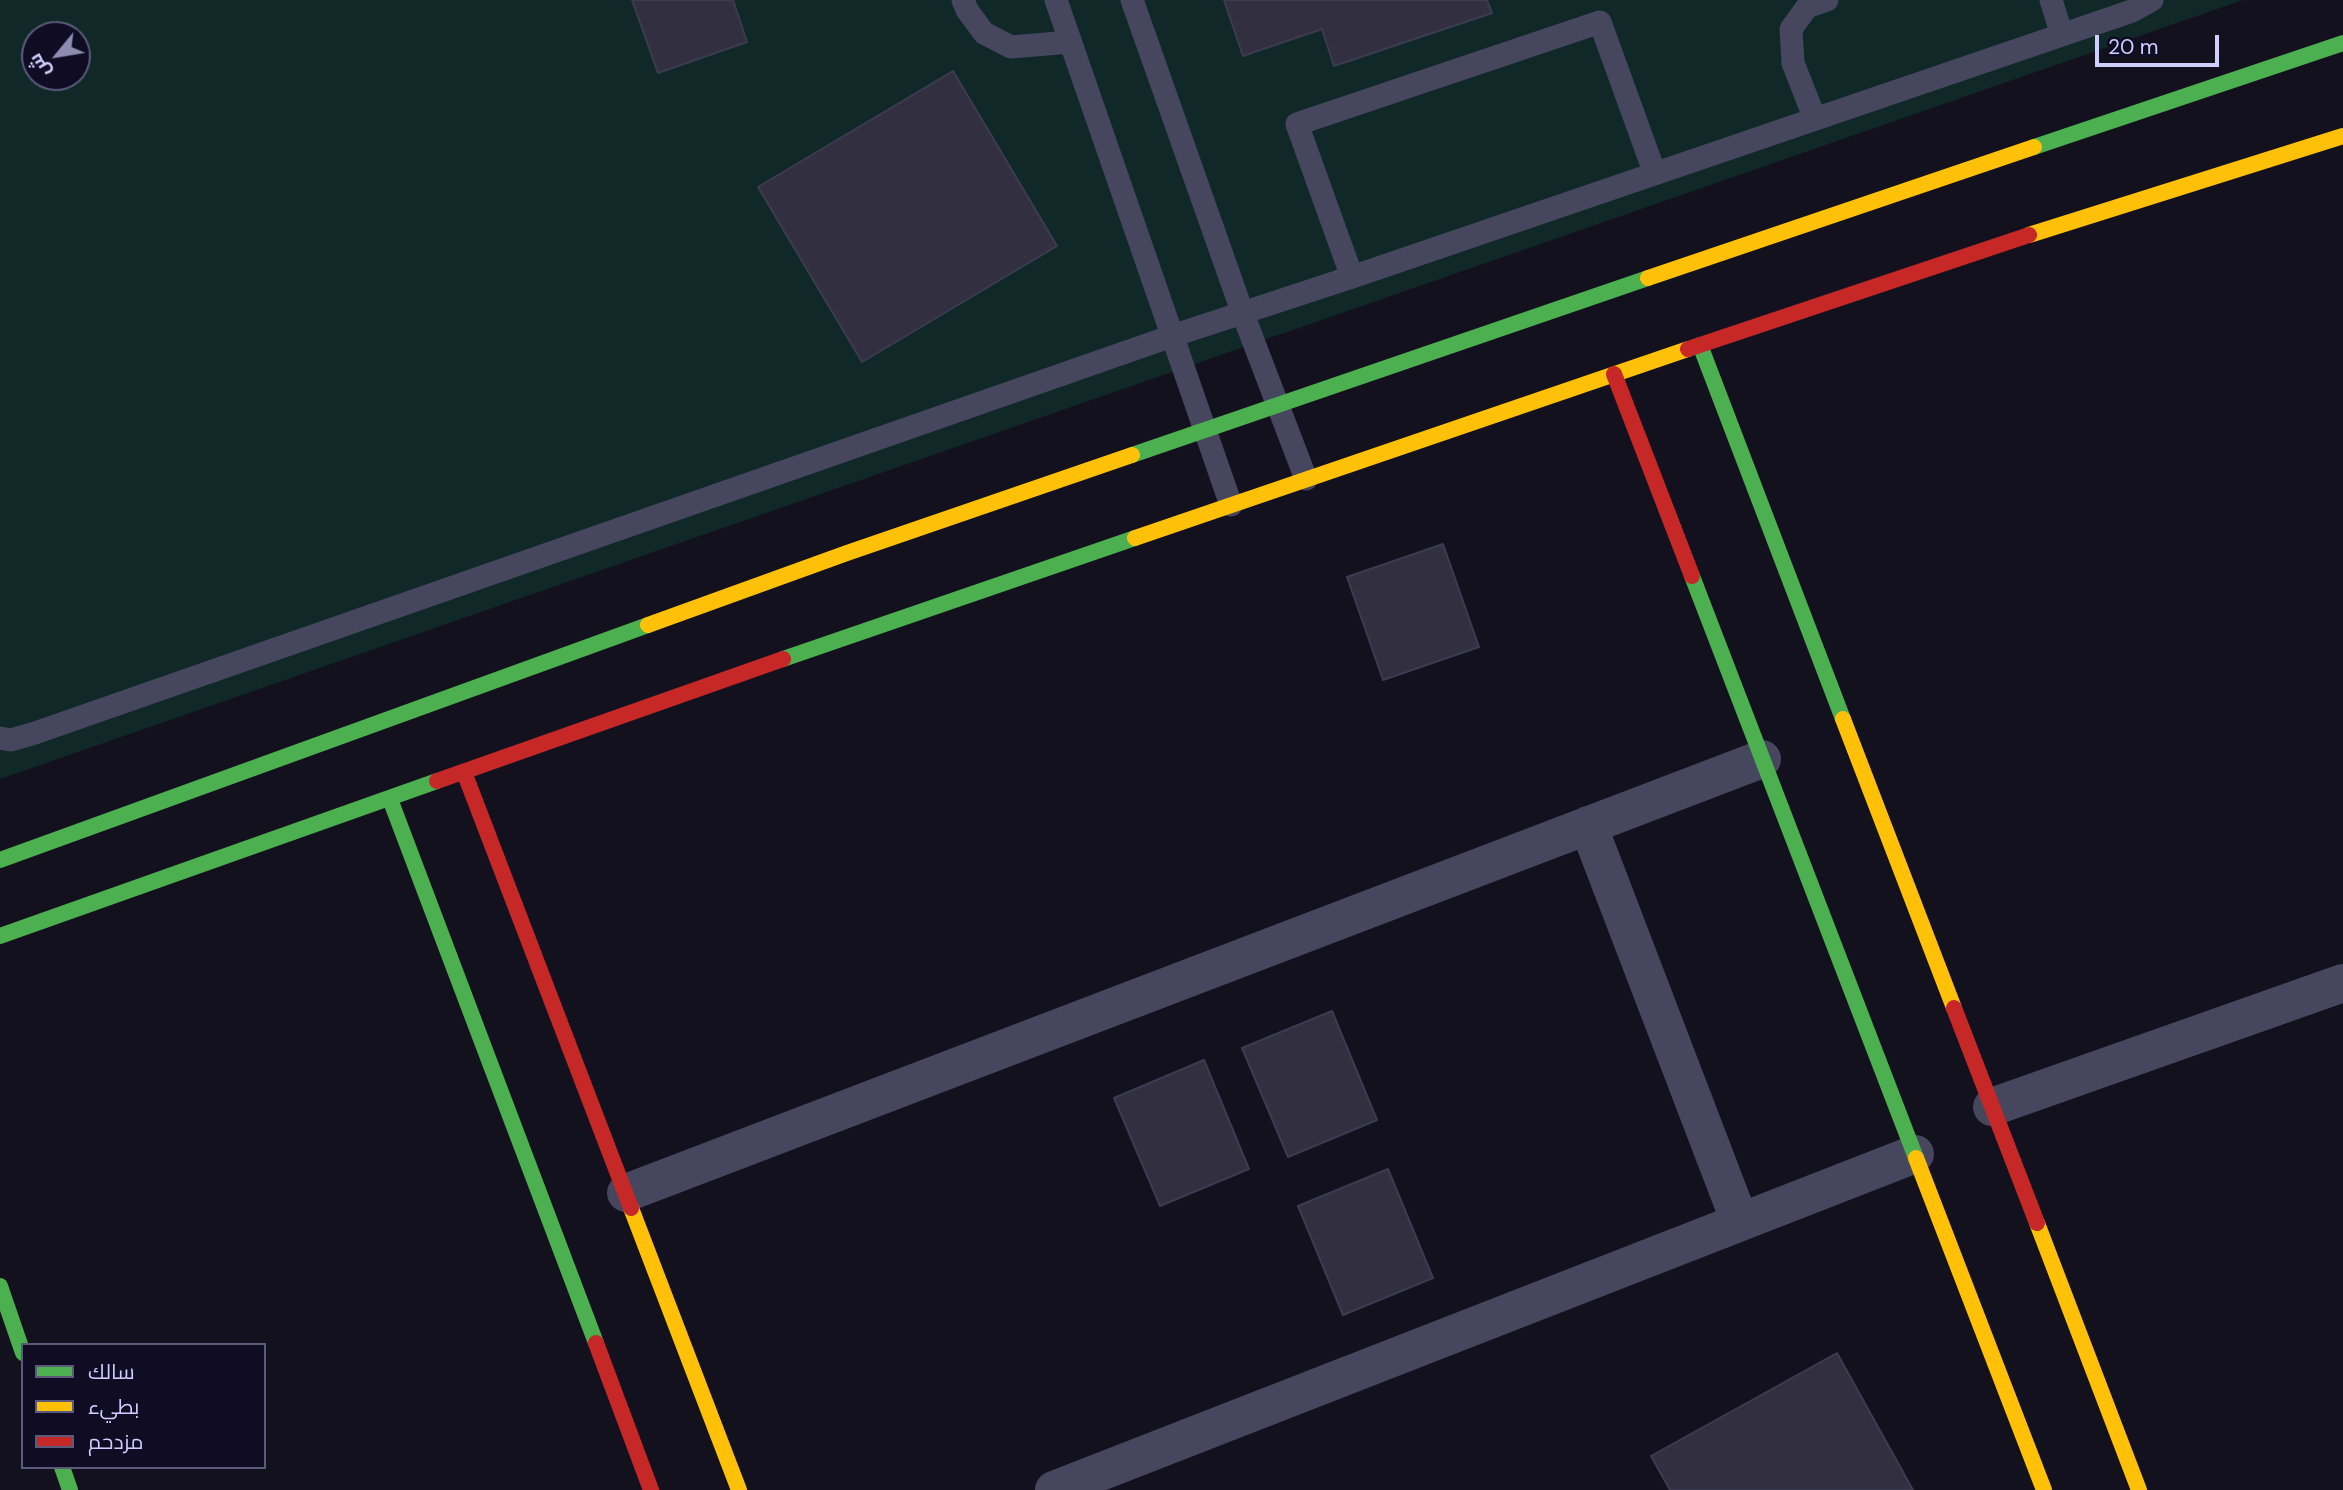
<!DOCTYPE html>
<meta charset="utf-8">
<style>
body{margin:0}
#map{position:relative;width:2343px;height:1490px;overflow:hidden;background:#13111e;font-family:"DM Sans",Cairo,sans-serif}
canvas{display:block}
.legend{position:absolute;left:21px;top:1343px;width:245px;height:126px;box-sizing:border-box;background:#0f0c23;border:2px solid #5c5a7b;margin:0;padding:9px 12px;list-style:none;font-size:21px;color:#d0ceff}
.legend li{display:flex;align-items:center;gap:14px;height:35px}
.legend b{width:35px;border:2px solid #5c5a7b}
.north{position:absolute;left:21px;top:21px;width:70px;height:70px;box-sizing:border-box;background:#0f0c23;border:2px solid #5c5a7b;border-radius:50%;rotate:240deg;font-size:19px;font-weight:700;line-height:28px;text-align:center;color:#d0ceff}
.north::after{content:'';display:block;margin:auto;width:24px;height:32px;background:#8e8cb0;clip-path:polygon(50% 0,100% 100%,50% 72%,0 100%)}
.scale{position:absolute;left:2095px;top:35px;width:124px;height:32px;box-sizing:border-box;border:4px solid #d0ceff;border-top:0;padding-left:9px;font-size:21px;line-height:24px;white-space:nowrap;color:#d0ceff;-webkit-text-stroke:5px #0f0c23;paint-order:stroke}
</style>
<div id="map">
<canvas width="2343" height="1490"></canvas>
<ul class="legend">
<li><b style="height:9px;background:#4caf50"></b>سالك</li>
<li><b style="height:9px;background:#ffc107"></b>بطيء</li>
<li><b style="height:9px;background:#c62828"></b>مزدحم</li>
</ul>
<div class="north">ش</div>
<div class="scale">20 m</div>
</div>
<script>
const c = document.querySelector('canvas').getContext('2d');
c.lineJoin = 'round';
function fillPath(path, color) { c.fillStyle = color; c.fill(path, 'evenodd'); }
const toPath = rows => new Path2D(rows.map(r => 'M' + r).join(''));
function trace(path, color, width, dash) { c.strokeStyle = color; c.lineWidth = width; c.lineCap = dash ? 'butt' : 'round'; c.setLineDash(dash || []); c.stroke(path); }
const green = toPath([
 [0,0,2243,0,0,779],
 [35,35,77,35,77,77,35,77]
]);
const building = toPath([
 [632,0,733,0,747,42,658,73,632,0],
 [1224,0,1487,0,1492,13,1334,66,1322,29,1243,56,1224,0],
 [953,71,1057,246,862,362,758,187,953,71],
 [1443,544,1479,647,1383,680,1347,577,1443,544],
 [1332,1011,1377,1120,1288,1157,1242,1048,1332,1011],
 [1204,1060,1249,1169,1160,1206,1114,1098,1204,1060],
 [1388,1169,1433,1278,1343,1315,1298,1206,1388,1169],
 [1837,1353,1913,1490,1670,1490,1651,1456,1837,1353]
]);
const lane = toPath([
 [963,0,967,10,984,33,1011,47,1070,42],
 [1056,0,1231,505],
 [1132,0,1243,314,1306,479],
 [2051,0,2062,35],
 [1815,119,1793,63,1791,29,1807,7,1827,0],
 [1352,277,1297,124,1600,22,1655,174],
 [0,738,11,740,35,733,1172,336,1352,277,2132,11,2152,0]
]);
const street = toPath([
 [1588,825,1740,1222],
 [1992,1107,2343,983],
 [626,1193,1762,759],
 [1054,1490,1915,1154]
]);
const fast = toPath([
 [2034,147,2343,43],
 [1700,345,1843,719],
 [1132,455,1648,278],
 [1692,576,1916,1158],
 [783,659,1135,538],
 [390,799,596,1343],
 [0,860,648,625],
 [0,936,437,781],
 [0,1286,23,1353],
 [62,1467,70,1490]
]);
const slow = toPath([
 [2029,235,2343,136],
 [1648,278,2034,147],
 [1135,538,1688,349],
 [648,625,847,553,1132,455],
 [1843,719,1954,1008],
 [1916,1158,2044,1490],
 [631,1208,739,1490],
 [2037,1223,2139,1490]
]);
const jam = toPath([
 [1688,349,2029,235],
 [1614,374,1692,576],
 [464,772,631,1208],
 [437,781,783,659],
 [1954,1008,2037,1223],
 [596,1343,651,1490]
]);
fillPath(green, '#102928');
fillPath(building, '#312f40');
trace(building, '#3d3b52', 2);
trace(lane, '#46475f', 23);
trace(street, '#46475f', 38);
trace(fast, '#4caf50', 16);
trace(slow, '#ffc107', 16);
trace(jam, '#c62828', 16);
</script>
